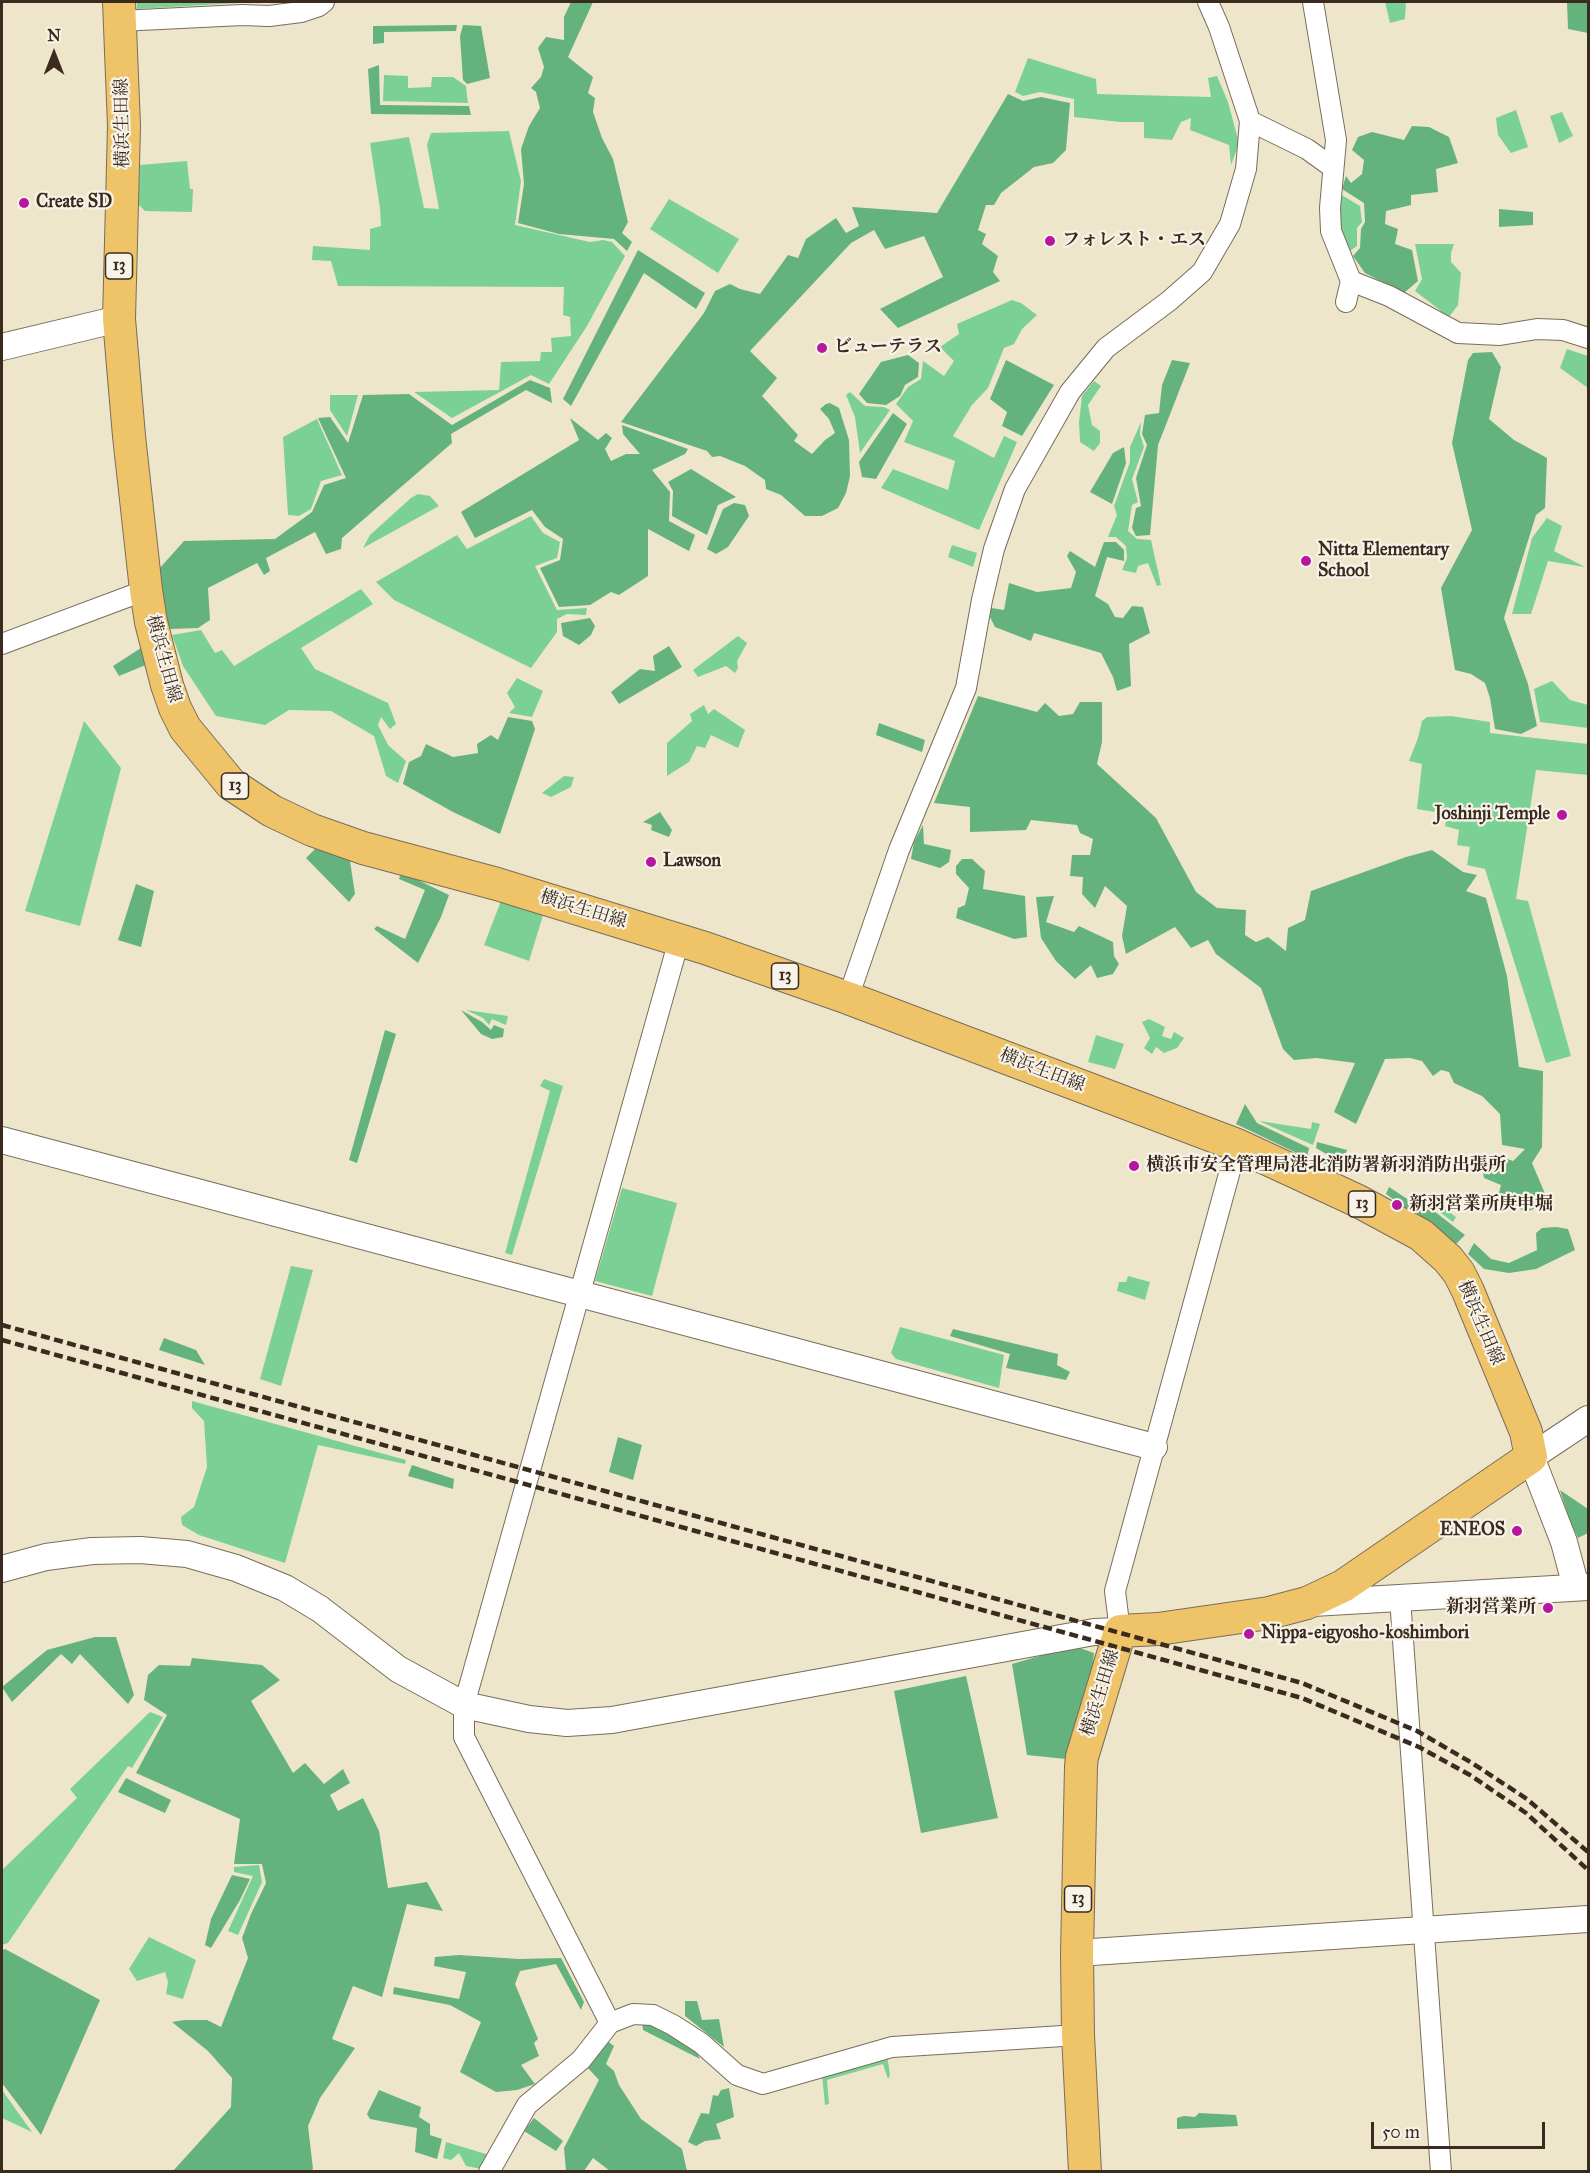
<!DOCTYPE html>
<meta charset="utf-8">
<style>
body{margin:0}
#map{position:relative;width:1590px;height:2173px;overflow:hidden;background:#eee6cb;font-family:"IM FELL Great Primer",serif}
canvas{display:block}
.frame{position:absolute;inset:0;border:3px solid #3b2a1e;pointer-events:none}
.north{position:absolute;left:24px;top:24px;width:60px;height:60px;-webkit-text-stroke:4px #f7f3e8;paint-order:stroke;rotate:0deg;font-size:16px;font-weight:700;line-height:24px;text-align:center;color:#3b2a1e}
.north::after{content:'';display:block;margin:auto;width:21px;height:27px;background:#3b2a1e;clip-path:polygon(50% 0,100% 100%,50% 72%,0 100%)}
.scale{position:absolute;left:1371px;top:2122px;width:174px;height:27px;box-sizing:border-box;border:3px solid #3b2a1e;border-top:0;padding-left:8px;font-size:18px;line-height:21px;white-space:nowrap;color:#3b2a1e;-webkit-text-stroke:4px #f7f3e8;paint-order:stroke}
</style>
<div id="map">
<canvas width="1590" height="2173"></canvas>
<div class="frame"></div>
<div class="north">N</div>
<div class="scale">50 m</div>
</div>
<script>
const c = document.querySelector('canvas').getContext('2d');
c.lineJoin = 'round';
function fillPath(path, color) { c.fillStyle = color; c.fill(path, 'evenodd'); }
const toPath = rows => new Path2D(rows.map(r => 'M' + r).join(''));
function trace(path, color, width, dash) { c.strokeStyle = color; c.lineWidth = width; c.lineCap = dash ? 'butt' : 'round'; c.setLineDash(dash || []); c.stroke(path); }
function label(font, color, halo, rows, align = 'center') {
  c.font = font + ' "IM FELL Great Primer","Noto Serif JP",serif'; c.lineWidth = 4.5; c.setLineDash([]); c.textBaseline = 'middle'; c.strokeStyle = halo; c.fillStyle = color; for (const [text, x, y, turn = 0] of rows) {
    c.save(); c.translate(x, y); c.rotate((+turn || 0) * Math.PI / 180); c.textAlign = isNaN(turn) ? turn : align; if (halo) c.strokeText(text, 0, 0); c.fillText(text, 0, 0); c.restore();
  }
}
const green = toPath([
 [137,2,256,2,137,9],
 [1385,2,1406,2,1405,19,1390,23],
 [1028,58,1096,79,1097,94,1211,97,1208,78,1217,76,1228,102,1239,143,1231,165,1229,145,1190,130,1191,118,1181,122,1172,140,1144,138,1144,122,1120,122,1074,117,1074,99,1040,92,1023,96,1015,92],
 [384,75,408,76,408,88,431,87,432,77,453,77,466,86,468,103,383,101],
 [1516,110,1528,147,1511,153,1498,135,1496,118],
 [1562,112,1573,136,1559,143,1550,116],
 [509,131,521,181,515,225,590,242,603,240,612,242,625,256,587,326,549,384,531,375,452,418,414,392,499,390,501,362,540,361,541,352,552,352,551,338,571,336,570,317,563,315,564,287,338,286,331,261,312,260,313,246,370,250,370,229,381,226,380,208,370,143,409,137,424,208,439,209,427,145,431,133],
 [187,161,190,189,193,189,192,212,145,211,138,204,140,165],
 [1340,194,1360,206,1362,222,1357,228,1357,246,1350,251,1340,227],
 [669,199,739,239,718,273,650,229],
 [1415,244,1454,244,1451,253,1451,262,1461,273,1458,305,1449,317,1415,291,1422,279],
 [1012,300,1021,303,1037,315,1022,329,1014,344,1004,348,988,388,972,405,953,436,994,458,1004,436,1017,442,979,530,881,488,893,469,948,490,955,461,904,442,913,421,896,404,908,387,921,379,923,361,944,376,954,361,940,347,959,334,957,324],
 [1567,349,1588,356,1588,388,1560,368],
 [1094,381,1101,386,1088,405,1092,425,1100,431,1100,443,1094,451,1080,442,1079,422,1082,396],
 [850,392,865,406,884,407,890,410,860,453,855,417,846,395],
 [330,395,358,395,347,436,330,410],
 [317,419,342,475,321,481,311,509,299,516,288,515,283,437],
 [1141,422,1140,434,1144,447,1132,479,1138,502,1132,505,1128,531,1137,539,1151,540,1161,585,1157,586,1148,563,1138,566,1136,573,1122,570,1127,558,1126,546,1116,537,1108,537,1117,515,1114,506,1130,462,1130,447],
 [418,494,430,496,439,506,363,548,370,535,411,498],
 [531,516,543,533,560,542,557,558,535,566,557,610,587,608,586,615,567,614,557,619,557,632,531,668,394,600,376,582,457,535,467,549],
 [1547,518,1562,526,1554,551,1585,567,1548,561,1531,614,1512,614,1532,538],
 [952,545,977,553,973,567,948,557],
 [361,589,373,604,301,648,315,669,388,703,396,724,390,729,381,717,378,725,388,745,406,761,398,783,386,776,374,736,331,711,289,710,265,725,216,716,183,666,172,635,201,630,215,653,222,650,234,666],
 [738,636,747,643,737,661,738,668,735,673,726,666,698,677,693,670],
 [517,678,543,691,532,717,509,713,515,707,507,693],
 [1552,681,1570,700,1588,705,1588,728,1540,722,1534,689],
 [704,705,708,714,714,709,745,730,738,748,711,735,705,748,697,746,689,762,667,776,667,743,692,721,690,714],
 [1451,716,1490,722,1490,733,1588,744,1588,775,1536,770,1516,899,1528,901,1571,1056,1546,1063,1485,869,1467,865,1470,847,1457,845,1459,830,1445,826,1447,814,1417,809,1422,764,1409,761,1418,738,1422,721,1427,717],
 [84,721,121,768,80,926,25,911],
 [564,776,574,777,571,787,551,797,542,793],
 [501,901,544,912,529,961,484,945],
 [466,1010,508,1016,506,1025,492,1019,489,1025,483,1018],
 [1149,1019,1165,1027,1162,1036,1171,1039,1174,1032,1184,1038,1177,1048,1164,1053,1156,1047,1152,1054,1144,1048,1150,1038,1142,1022],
 [1096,1035,1124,1044,1115,1069,1088,1062],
 [544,1079,563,1086,512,1255,505,1253,550,1091,540,1086],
 [1259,1121,1311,1129,1312,1122,1320,1124,1313,1145],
 [622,1188,677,1203,652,1296,595,1281],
 [1423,1193,1456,1217,1453,1222,1422,1199],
 [291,1266,313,1270,281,1386,260,1379],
 [1128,1276,1150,1282,1145,1300,1117,1291,1119,1282,1126,1282],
 [900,1327,1004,1355,999,1388,896,1359,891,1353],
 [192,1401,406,1460,405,1464,318,1445,285,1563,199,1535,182,1525,181,1517,194,1507,207,1467,204,1421,192,1408],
 [150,1712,163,1717,132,1768,128,1766,8,1943,2,1945,2,1870,77,1798,70,1789],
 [259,1865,262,1882,238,1935,228,1931,253,1876,234,1872,234,1867],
 [149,1937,196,1960,183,1999,166,1994,168,1982,165,1972,137,1981,129,1969],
 [887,2055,890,2075,888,2079,883,2064,827,2080,829,2104,825,2105,822,2075],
 [2,2090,32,2132,2,2118],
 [446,2142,489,2155,482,2169,466,2166,459,2153,451,2160,443,2158]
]);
const forest = toPath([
 [571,2,593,2,568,57,593,77,588,93,595,98,593,112,602,138,613,159,628,222,622,233,632,242,627,251,614,239,559,234,518,223,524,184,521,149,529,126,540,108,536,92,531,88,541,77,544,67,538,48,546,37,564,40,564,17],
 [1567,2,1588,2,1588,33,1568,29],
 [457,25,456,31,384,32,384,43,373,44,373,26],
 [463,25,481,26,490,78,467,84,463,80,460,36],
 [379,65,380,105,469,106,471,115,371,114,368,69],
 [1008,94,1023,101,1041,97,1070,103,1066,150,1053,163,1034,167,1029,171,1001,193,994,205,986,205,978,230,986,234,982,244,998,256,993,272,1000,281,898,328,880,309,943,277,924,236,885,249,874,230,851,243,750,351,777,378,762,396,798,435,794,441,812,454,825,440,835,433,829,419,820,409,826,404,830,403,839,408,849,440,850,476,846,493,838,508,822,516,805,516,781,495,766,489,765,480,745,466,720,456,712,457,707,451,621,422,704,313,715,291,730,284,740,289,760,294,788,255,798,258,806,239,836,218,846,233,859,226,852,207,937,213],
 [1412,126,1429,127,1449,137,1458,163,1436,169,1438,192,1411,195,1411,205,1386,211,1385,224,1398,229,1395,244,1412,250,1418,281,1404,293,1365,273,1353,256,1360,248,1361,229,1365,222,1364,203,1342,189,1346,176,1351,183,1362,174,1364,160,1352,150,1358,137,1372,132,1404,140],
 [1499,209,1533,212,1533,225,1499,227],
 [638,250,705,293,696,309,644,273,571,406,563,399],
 [1492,352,1501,367,1489,419,1514,440,1547,458,1545,508,1536,515,1504,618,1528,684,1537,726,1521,734,1495,729,1490,698,1485,683,1471,674,1455,670,1441,588,1472,530,1452,443,1468,360,1473,353],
 [908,355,919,363,918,377,905,385,900,396,886,405,867,403,859,394,881,362],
 [1006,360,1054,385,1022,436,1002,426,1007,412,990,399],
 [1172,360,1190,363,1158,445,1150,535,1136,536,1132,528,1136,508,1141,506,1136,478,1147,445,1142,434,1145,415,1159,413,1162,385],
 [530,380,550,388,552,403,526,390,451,434,452,443,342,538,341,549,326,554,315,532,266,558,270,571,264,575,257,563,208,588,210,620,198,628,170,629,160,597,159,569,184,541,275,539,312,512,324,485,346,478,318,418,330,417,348,443,363,395,409,394,452,425],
 [893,413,907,424,876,479,862,477,859,462],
 [570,418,598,440,606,433,612,438,605,449,611,461,626,454,640,454,623,434,622,425,688,449,685,454,652,470,670,492,669,521,695,535,689,551,648,529,648,576,619,595,611,592,590,605,559,607,540,568,560,560,563,539,545,527,532,510,475,538,461,512,579,440],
 [1124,447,1126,463,1112,504,1090,492,1113,453],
 [691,469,736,497,718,505,707,535,672,516,673,491,668,482],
 [734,503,745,505,749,516,728,547,716,554,707,549,723,509],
 [1104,542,1116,542,1124,550,1124,561,1107,557,1095,596,1108,604,1115,617,1123,618,1132,606,1143,607,1150,633,1129,644,1131,686,1117,691,1113,677,1101,653,1034,633,1031,641,995,627,990,617,991,608,1004,610,1009,583,1037,592,1071,588,1076,572,1067,556,1070,551,1095,567],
 [590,618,595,626,591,635,579,645,563,636,561,623],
 [144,646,148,664,119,676,113,666],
 [669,646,682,667,619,704,611,692,640,669,655,671,653,656],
 [978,696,1037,712,1045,703,1059,716,1073,714,1080,702,1102,702,1102,742,1097,764,1156,818,1196,892,1217,908,1246,910,1245,935,1256,942,1268,937,1286,951,1288,928,1305,920,1311,891,1406,857,1432,850,1463,872,1477,875,1466,891,1486,898,1507,976,1519,1067,1543,1071,1542,1147,1532,1163,1549,1203,1526,1212,1498,1197,1501,1185,1484,1178,1482,1165,1496,1155,1513,1161,1525,1149,1502,1145,1500,1114,1482,1096,1454,1083,1449,1072,1441,1070,1433,1076,1422,1061,1410,1058,1385,1059,1356,1124,1334,1112,1355,1063,1317,1058,1294,1060,1283,1049,1261,988,1216,954,1208,940,1191,948,1175,927,1126,954,1122,936,1127,906,1105,886,1095,908,1082,894,1083,877,1070,876,1072,855,1090,855,1093,839,1080,833,1077,825,1031,820,1026,830,970,832,970,807,934,803],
 [508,717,532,721,535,729,500,834,453,812,403,784,409,762,421,756,426,744,453,757,478,753,477,744,491,735,498,740],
 [879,723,925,740,922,752,876,735],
 [660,812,672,830,669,837,651,830,652,825,643,822],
 [923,825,924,844,951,850,949,862,940,868,911,859,914,842],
 [317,847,350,861,355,894,349,902,306,858],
 [962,859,972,859,985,871,983,889,1025,896,1027,937,1014,939,956,918,958,908,965,905,969,888,956,874,956,866],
 [401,872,449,895,441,917,418,963,374,929,377,926,405,939,425,890,399,879],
 [136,884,154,891,141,947,118,940],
 [1054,896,1046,922,1074,932,1079,926,1113,942,1114,956,1119,964,1113,974,1097,978,1091,965,1075,979,1056,961,1041,938,1036,897],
 [461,1010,482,1022,491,1030,494,1025,504,1029,503,1037,492,1039,481,1034],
 [385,1030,396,1034,357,1163,349,1160],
 [1245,1104,1257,1123,1309,1148,1307,1158,1236,1124],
 [1317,1142,1347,1150,1342,1163,1337,1162,1334,1170,1327,1172,1321,1167,1328,1155,1316,1148],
 [1389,1187,1421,1208,1426,1205,1465,1235,1456,1244,1386,1194],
 [1556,1227,1568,1229,1575,1250,1536,1269,1509,1273,1484,1269,1468,1254,1474,1243,1491,1259,1509,1263,1537,1250,1536,1233,1542,1228],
 [953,1329,1058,1354,1057,1365,1070,1372,1066,1380,1006,1368,1010,1354,950,1336],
 [164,1338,196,1350,205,1365,159,1350],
 [618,1437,642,1445,633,1480,609,1472],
 [412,1465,454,1479,453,1489,408,1476],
 [1560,1490,1588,1509,1588,1533,1578,1538,1569,1519],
 [95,1637,116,1637,134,1695,128,1704,80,1654,72,1664,61,1654,12,1702,2,1687,47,1650],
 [1074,1646,1094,1653,1092,1672,1066,1759,1027,1755,1012,1664],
 [192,1658,262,1665,280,1680,251,1701,293,1773,305,1763,324,1784,343,1769,350,1783,330,1795,338,1811,363,1798,379,1831,388,1888,427,1882,443,1911,407,1904,382,1997,353,1986,332,2039,355,2048,320,2098,308,2126,313,2169,310,2171,173,2171,231,2107,232,2078,208,2051,172,2022,184,2020,207,2020,221,2027,248,1958,242,1938,251,1914,266,1883,262,1864,234,1864,240,1819,136,1773,167,1715,144,1700,148,1675,159,1665,190,1666],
 [966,1676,998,1818,921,1833,894,1691],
 [126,1778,171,1800,165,1813,118,1792],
 [232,1875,250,1879,240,1900,211,1948,205,1945,211,1919],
 [5,1949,100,2000,41,2135,2,2083,2,1950],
 [459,1955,519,1959,561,1958,584,2002,581,2010,556,1964,520,1971,515,1984,538,2039,534,2043,539,2056,521,2065,535,2084,517,2090,496,2092,460,2072,481,2022,450,2005,393,1994,394,1987,459,1999,466,1972,434,1966,435,1957],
 [685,2001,697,2001,702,2020,719,2019,724,2047,685,2016],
 [653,2020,691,2042,700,2059,643,2030,642,2022],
 [606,2040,614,2046,606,2064,614,2071,619,2085,641,2119,682,2149,687,2171,610,2171,593,2158,584,2171,566,2171,564,2148,599,2080,587,2067],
 [729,2088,734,2117,716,2124,721,2139,705,2141,696,2146,688,2142,701,2113,709,2114,713,2095,718,2096,721,2090],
 [379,2090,421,2107,419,2117,430,2124,430,2135,442,2139,437,2159,415,2152,417,2128,370,2119,367,2114],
 [1199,2113,1236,2115,1238,2126,1177,2129,1177,2118,1184,2116,1195,2117],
 [534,2118,563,2141,556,2151,524,2131]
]);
const minor = toPath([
 [1313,2,1336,140,1330,208,1331,231,1351,281,1346,302],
 [120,21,242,15,269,16,301,12,319,6,324,2],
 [1250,121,1307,149,1332,167],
 [1351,281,1389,296,1458,333,1500,335,1537,329,1563,330,1588,338],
 [2,644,146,590],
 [848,998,899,850,966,688,982,600,994,549,1015,489,1070,392,1106,348,1169,301,1202,272,1230,224,1246,169,1250,121,1219,27,1208,2],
 [1400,1598,1441,2172],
 [1120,1631,1115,1591,1237,1145],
 [610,2023,464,1737,464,1705,679,940],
 [489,2172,527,2105,581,2060,610,2023,633,2014,653,2015,673,2025,701,2043,737,2075,763,2084,892,2047,1078,2035]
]);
const tertiary = toPath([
 [2,347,119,319],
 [2,1140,1154,1447],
 [2,1569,46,1557,92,1551,140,1550,187,1554,236,1568,285,1588,320,1609,398,1669,464,1705,529,1719,567,1723,612,1720,1094,1632,1120,1631],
 [1576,1587,1564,1542,1531,1457,1588,1419],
 [1313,1603,1588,1587],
 [1077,1953,1588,1919]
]);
const primary = toPath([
 [119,2,124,126,119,319,129,436,146,590,151,622,167,685,175,708,185,728,231,784,272,811,312,830,363,848,497,884,705,948,848,998,1237,1145,1358,1201,1421,1235,1448,1259,1459,1273,1468,1291,1526,1432,1531,1457,1343,1586,1307,1603,1269,1613,1158,1629,1120,1631,1082,1757,1081,1766,1077,1953,1078,2035,1085,2172]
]);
const rail = toPath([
 [2,1325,1302,1683,1417,1731,1472,1763,1527,1799,1588,1852],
 [2,1340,1302,1698,1419,1747,1470,1775,1526,1813,1588,1870]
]);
const markers = [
 [24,203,6,"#b5179e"],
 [1050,241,6,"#b5179e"],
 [822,348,6,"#b5179e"],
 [1306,561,6,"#b5179e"],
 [1562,815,6,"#b5179e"],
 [651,862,6,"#b5179e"],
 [1134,1166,6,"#b5179e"],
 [1397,1205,6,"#b5179e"],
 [1517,1531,6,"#b5179e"],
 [1548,1608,6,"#b5179e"],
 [1249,1634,6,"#b5179e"]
];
const shields = [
 [119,266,27],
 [235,786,27],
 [785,976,27],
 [1362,1204,27],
 [1078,1899,27]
];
const shieldNames = [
 ["13",119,266],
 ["13",235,786],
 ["13",785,976],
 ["13",1362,1204],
 ["13",1078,1899]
];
const streetNames = [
 ["横浜生田線",123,123,-91],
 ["横浜生田線",163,659,75],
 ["横浜生田線",583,910,17],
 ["横浜生田線",1042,1071,21],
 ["横浜生田線",1480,1323,67],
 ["横浜生田線",1101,1693,-73]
];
const poiNames = [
 ["Create SD",36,203],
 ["フォレスト・エス",1062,241],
 ["ビューテラス",834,348],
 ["Nitta Elementary",1318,551],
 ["School",1318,572],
 ["Joshinji Temple",1550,815,"right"],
 ["Lawson",663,862],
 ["横浜市安全管理局港北消防署新羽消防出張所",1146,1166],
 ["新羽営業所庚申堀",1409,1205],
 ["ENEOS",1505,1531,"right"],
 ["新羽営業所",1536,1608,"right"],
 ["Nippa-eigyosho-koshimbori",1261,1634]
];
fillPath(green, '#7bd195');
fillPath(forest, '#64b37e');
trace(minor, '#7a6c5b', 22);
trace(tertiary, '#7a6c5b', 28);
trace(primary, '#7a6c5b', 34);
trace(minor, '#fff', 20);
trace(tertiary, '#fff', 26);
trace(primary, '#efc469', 32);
trace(rail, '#3b2a1e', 4.5, [9, 4.5]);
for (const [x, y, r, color] of markers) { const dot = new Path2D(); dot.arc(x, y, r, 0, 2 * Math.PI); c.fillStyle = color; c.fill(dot); trace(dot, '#f7f3e8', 2); }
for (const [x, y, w] of shields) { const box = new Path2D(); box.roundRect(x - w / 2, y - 13, w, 26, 4.5); c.fillStyle = '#f7f3e8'; c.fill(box); trace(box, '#3b2a1e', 1.5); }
label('bold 16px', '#3b2a1e', null, shieldNames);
label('18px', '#3b2a1e', '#f7f3e8', streetNames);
label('bold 18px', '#3b2a1e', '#f7f3e8', poiNames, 'left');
</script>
